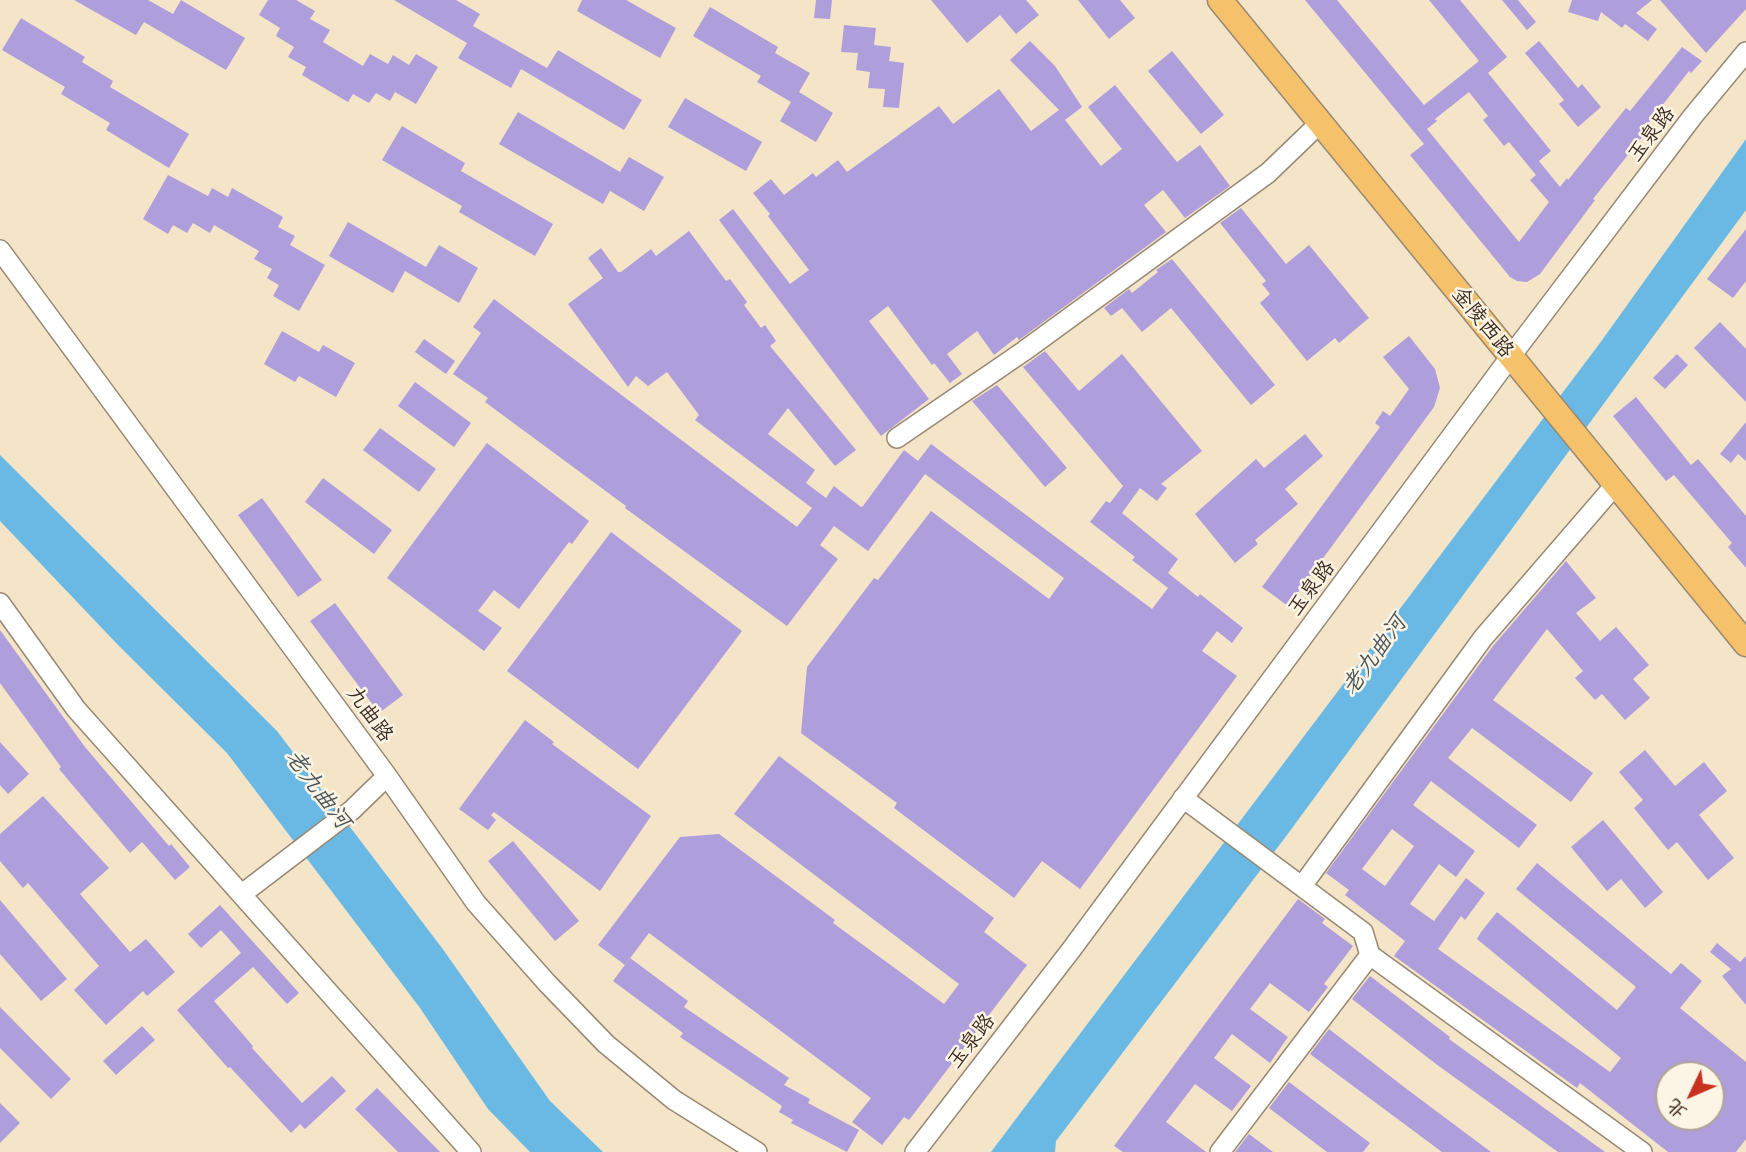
<!DOCTYPE html>
<meta charset="utf-8">
<style>
body{margin:0}
#map{position:relative;width:1746px;height:1152px;overflow:hidden;background:#f4e5c9;font-family:Mali,"LXGW WenKai TC",sans-serif}
canvas{display:block}
.north{position:absolute;left:1655px;top:1061px;width:70px;height:70px;box-sizing:border-box;background:#fcf5e5;border:2px solid #afa495;border-radius:50%;rotate:226deg;font-size:19px;font-weight:700;line-height:28px;text-align:center;color:#3b2a1e}
.north::after{content:'';display:block;margin:auto;width:24px;height:32px;background:#c8321e;clip-path:polygon(50% 0,100% 100%,50% 72%,0 100%)}
</style>
<div id="map">
<canvas width="1746" height="1152"></canvas>
<div class="north">北</div>
</div>
<script>
const c = document.querySelector('canvas').getContext('2d');
c.lineJoin = 'round';
function fillPath(path, color) { c.fillStyle = color; c.fill(path, 'evenodd'); }
const toPath = rows => new Path2D(rows.map(r => 'M' + r).join(''));
function trace(path, color, width, dash) { c.strokeStyle = color; c.lineWidth = width; c.lineCap = dash ? 'butt' : 'round'; c.setLineDash(dash || []); c.stroke(path); }
function label(font, color, halo, rows, align = 'center') {
  c.font = font + ' Mali,"LXGW WenKai TC",sans-serif'; c.lineWidth = 5; c.setLineDash([]); c.textBaseline = 'middle'; c.strokeStyle = halo; c.fillStyle = color; for (const [text, x, y, turn = 0] of rows) {
    c.save(); c.translate(x, y); c.rotate((+turn || 0) * Math.PI / 180); c.textAlign = isNaN(turn) ? turn : align; if (halo) c.strokeText(text, 0, 0); c.fillText(text, 0, 0); c.restore();
  }
}
const water = toPath([
 [1746,139,1746,210,1287,835,1056,1141,1055,1152,991,1152,1600,343],
 [0,455,277,731,442,948,550,1101,603,1152,530,1152,488,1109,420,1008,227,753,119,646,0,521]
]);
const building = toPath([
 [74,0,148,0,173,14,181,0,245,38,226,70,144,22,136,35],
 [268,0,296,0,315,11,310,19,330,30,323,42,363,66,370,54,388,64,393,55,409,65,416,54,438,67,416,104,395,92,390,101,376,93,369,103,353,94,348,102,302,75,306,67,288,57,294,47,276,36,280,28,259,15],
 [394,0,456,0,480,14,473,26,547,68,558,50,642,100,624,130,521,69,511,88,458,58,467,43],
 [582,0,626,0,676,28,660,58,577,11],
 [816,0,832,0,830,19,814,18],
 [931,0,1026,0,1039,15,1016,34,1000,15,967,43],
 [1078,0,1120,0,1135,18,1109,39],
 [1305,0,1337,0,1424,105,1479,61,1429,0,1460,0,1507,57,1488,73,1551,151,1539,161,1560,187,1567,178,1568,180,1626,108,1630,111,1682,47,1702,61,1691,73,1689,71,1647,125,1650,127,1593,199,1595,200,1540,274,1527,282,1517,281,1510,277,1410,155,1424,144],
 [1469,92,1488,116,1483,120,1504,146,1509,142,1536,175,1530,180,1549,202,1519,242,1427,129,1437,121,1435,119],
 [1502,0,1518,0,1536,22,1527,30],
 [1572,0,1652,0,1636,13,1657,29,1648,41,1625,24,1622,28,1601,12,1598,21,1568,12],
 [1660,0,1746,0,1746,9,1706,53],
 [710,7,778,47,775,53,810,73,799,92,833,113,816,142,780,121,791,102,757,82,761,76,693,36],
 [21,18,85,57,82,62,113,81,110,87,189,134,169,168,106,130,110,123,61,94,65,87,2,50],
 [844,25,876,28,874,45,891,47,889,61,904,63,899,108,883,107,885,89,868,88,870,72,856,70,858,53,841,52],
 [1030,41,1055,66,1082,107,1065,120,1101,166,1122,149,1088,107,1115,85,1177,162,1200,145,1230,186,1185,218,1163,190,1144,205,1166,232,1019,340,1017,337,994,355,977,331,947,354,962,374,950,383,934,363,932,365,888,306,869,321,929,399,881,436,719,220,733,209,790,284,809,270,768,216,770,214,753,193,771,179,784,195,813,173,816,177,838,160,847,172,939,106,953,124,999,89,1031,131,1059,110,1010,60],
 [1539,41,1578,88,1582,84,1601,107,1578,127,1559,104,1564,100,1525,53],
 [1172,51,1224,115,1201,134,1148,71],
 [685,98,762,142,746,171,668,127],
 [518,112,620,172,629,157,664,177,644,211,610,191,603,204,499,144],
 [402,126,465,163,461,171,553,224,535,256,459,212,462,206,382,160],
 [168,175,208,196,212,188,228,197,232,188,283,217,278,227,295,236,290,245,325,265,299,311,273,296,279,285,267,278,272,269,254,259,259,251,214,225,210,233,193,223,187,233,173,225,168,234,143,219],
 [1241,208,1286,264,1309,245,1369,318,1339,343,1335,338,1307,361,1260,303,1270,294,1262,284,1266,281,1220,223],
 [348,222,426,267,439,245,478,268,459,303,405,271,393,293,329,256],
 [1746,229,1746,281,1733,298,1707,279],
 [689,231,726,281,730,279,747,302,744,305,761,328,765,325,776,341,770,346,856,450,835,466,788,408,768,434,815,470,806,483,826,498,834,486,861,507,863,506,904,450,918,461,931,444,1152,609,1168,588,1132,560,1135,557,1090,522,1106,501,1110,503,1123,486,1023,367,1045,351,1079,391,1122,354,1202,451,1161,484,1167,488,1157,501,1140,488,1122,513,1178,559,1168,573,1198,597,1200,594,1243,628,1232,643,1217,631,1202,651,1237,676,1080,889,1042,861,1014,898,894,808,897,803,801,733,807,667,874,578,878,580,931,511,1049,599,1064,578,925,474,868,551,834,526,820,545,838,559,787,626,625,508,626,506,485,402,488,398,453,374,481,333,473,327,494,299,797,527,812,508,695,420,699,415,667,372,648,386,636,376,628,387,568,304,603,278,588,258,601,248,618,272,621,272,651,249,656,256],
 [1172,259,1275,385,1251,405,1171,308,1142,332,1122,308,1111,316,1104,308,1129,289,1132,293,1158,272,1156,270],
 [1720,322,1746,349,1746,402,1694,348],
 [282,331,319,352,323,345,355,363,336,397,299,376,295,382,264,364],
 [1409,336,1435,369,1440,388,1434,407,1288,606,1262,587,1380,427,1375,423,1383,411,1390,416,1409,389,1383,357],
 [424,339,455,361,446,374,415,352],
 [1677,354,1688,365,1665,389,1653,378],
 [415,382,471,423,454,447,398,406],
 [997,385,1067,468,1045,487,972,401],
 [1636,397,1691,465,1698,459,1746,516,1746,568,1728,547,1732,543,1674,475,1666,481,1613,416],
 [1746,422,1746,461,1738,454,1731,463,1720,454],
 [380,428,436,469,419,492,363,450],
 [1305,434,1323,456,1285,489,1298,504,1255,540,1258,544,1235,563,1195,514,1256,459,1264,468],
 [487,443,589,521,572,544,569,542,519,609,494,590,478,611,502,628,484,651,387,578],
 [323,478,392,530,374,554,305,502],
 [262,498,322,580,298,597,238,515],
 [611,532,742,631,638,769,507,671],
 [1566,561,1596,598,1576,613,1600,641,1616,627,1649,665,1633,679,1650,698,1625,720,1602,694,1595,700,1575,678,1583,671,1547,629,1493,700,1593,773,1571,802,1472,728,1448,758,1537,825,1519,848,1431,781,1413,805,1475,851,1456,877,1439,864,1410,904,1434,921,1466,878,1485,893,1465,920,1461,916,1438,949,1610,1072,1621,1058,1477,939,1481,932,1497,912,1617,1010,1636,987,1516,889,1537,863,1671,974,1681,963,1702,981,1680,1008,1746,1062,1746,1139,1736,1152,1668,1152,1580,1083,1577,1088,1394,956,1405,941,1345,895,1349,890,1326,873,1493,646],
 [1392,829,1414,846,1385,886,1362,869],
 [1669,1075,1711,1075,1711,1117,1669,1117],
 [335,603,403,695,379,713,310,621],
 [0,630,85,747,169,846,171,844,190,867,175,880,142,842,130,853,59,769,61,767,0,683],
 [525,720,554,742,552,744,651,816,600,891,494,812,491,815,496,820,488,830,459,809],
 [0,742,29,774,8,794,0,785],
 [1645,750,1675,786,1704,762,1727,791,1699,815,1734,858,1708,880,1677,842,1668,850,1634,808,1643,800,1619,772],
 [779,756,994,918,984,932,1027,965,909,1120,904,1117,882,1145,852,1122,871,1098,649,933,625,965,598,945,680,837,719,834,835,920,833,923,944,1004,959,984,734,814],
 [43,796,109,868,80,894,130,952,146,939,175,972,147,996,143,991,106,1025,74,990,99,966,28,883,23,888,0,861,0,834],
 [1603,820,1663,892,1645,908,1621,879,1607,891,1571,847],
 [513,841,579,921,555,941,488,861],
 [1298,899,1325,919,1322,923,1353,946,1324,984,1328,987,1309,1012,1270,983,1250,1009,1288,1037,1270,1063,1232,1034,1214,1058,1251,1086,1232,1111,1195,1084,1166,1122,1206,1152,1123,1152,1114,1146],
 [0,900,67,979,41,1001,0,954],
 [220,905,299,993,287,1004,253,967,214,1001,253,1046,252,1048,302,1103,332,1076,346,1091,305,1129,300,1124,291,1133,230,1067,228,1068,177,1010,241,953,221,930,201,948,188,934],
 [1717,943,1740,962,1746,956,1746,1005,1722,976,1731,969,1710,952],
 [630,958,688,1001,684,1007,789,1078,784,1085,810,1099,808,1103,859,1130,847,1152,791,1123,793,1120,779,1112,782,1106,680,1037,683,1033,613,981],
 [1370,976,1450,1037,1449,1039,1605,1152,1558,1152,1436,1064,1352,999],
 [0,1007,71,1079,51,1099,0,1048],
 [142,1026,155,1040,116,1075,103,1061],
 [1329,1029,1408,1090,1491,1152,1442,1152,1310,1054],
 [1289,1082,1370,1143,1363,1152,1327,1152,1269,1108],
 [377,1088,440,1152,398,1152,355,1109],
 [0,1103,20,1123,0,1143],
 [1249,1134,1273,1152,1235,1152]
]);
const minor = toPath([
 [0,250,387,776,476,903,547,983,606,1044,674,1100,757,1152],
 [897,438,1024,351,1268,173,1320,123],
 [0,603,76,709,471,1152],
 [1183,798,1363,932,1370,955,1642,1152],
 [1302,886,1483,638,1616,484],
 [242,894,352,810,387,776],
 [915,1152,1071,950,1511,356,1693,116,1746,52],
 [1220,1152,1370,955]
]);
const major = toPath([
 [1220,0,1746,644]
]);
const streetNames = [
 ["玉泉路",1651,134,-53],
 ["金陵西路",1483,322,51],
 ["玉泉路",1311,588,-53],
 ["九曲路",370,714,54],
 ["玉泉路",971,1041,-52]
];
const waterNames = [
 ["老九曲河",1374,655,-54],
 ["老九曲河",318,789,53]
];
fillPath(water, '#69b9e4');
fillPath(building, '#ae9edb');
trace(minor, '#988874', 22);
trace(major, '#988874', 27);
trace(minor, '#fff', 19);
trace(major, '#f6c16b', 24);
label('21px', '#3b2a1e', '#fcf5e5', streetNames);
label('italic 23px', '#495559', '#fcf5e5', waterNames);
</script>
